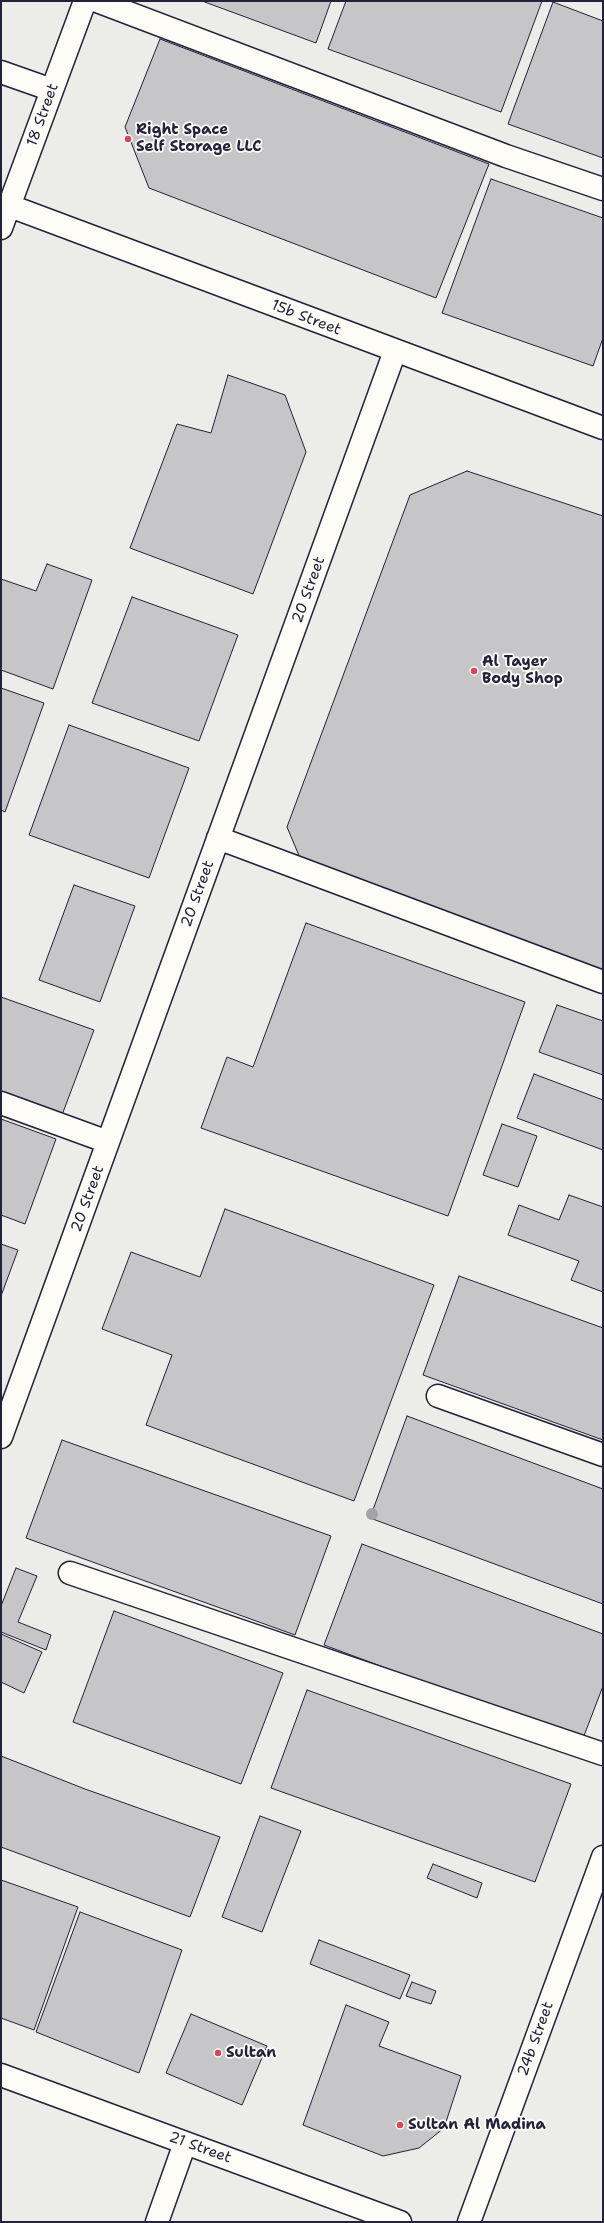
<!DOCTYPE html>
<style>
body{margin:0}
#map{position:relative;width:604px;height:2223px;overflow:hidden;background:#fdfcf7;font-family:"Shantell Sans",sans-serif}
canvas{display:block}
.frame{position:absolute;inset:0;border:2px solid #22223b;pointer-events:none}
</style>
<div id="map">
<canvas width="604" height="2223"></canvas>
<div class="frame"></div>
</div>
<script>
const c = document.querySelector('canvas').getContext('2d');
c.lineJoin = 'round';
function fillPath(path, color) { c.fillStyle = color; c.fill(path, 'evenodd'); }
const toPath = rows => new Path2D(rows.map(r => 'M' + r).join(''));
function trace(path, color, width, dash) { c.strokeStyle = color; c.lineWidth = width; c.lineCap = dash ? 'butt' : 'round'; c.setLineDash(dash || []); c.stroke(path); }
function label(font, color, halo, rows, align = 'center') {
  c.font = font + ' "Shantell Sans",sans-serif'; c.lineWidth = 3.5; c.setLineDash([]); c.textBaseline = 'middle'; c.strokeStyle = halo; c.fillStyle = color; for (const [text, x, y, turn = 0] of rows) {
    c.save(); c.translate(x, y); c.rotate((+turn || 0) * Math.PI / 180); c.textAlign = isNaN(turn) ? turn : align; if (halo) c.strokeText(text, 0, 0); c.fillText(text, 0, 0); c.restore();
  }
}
const built = toPath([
 [1,1,603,1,603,2222,1,2222]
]);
const building = toPath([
 [202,1,331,1,316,43,202,1],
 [346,1,542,1,501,112,328,49,346,1],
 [553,2,603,21,603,158,508,124,553,2],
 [160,39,489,164,436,298,149,188,125,127,160,39],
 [491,179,603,218,603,338,593,366,442,313,491,179],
 [228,375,285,395,306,452,253,594,130,548,177,424,211,433,228,375],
 [467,471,603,516,603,973,300,858,287,827,410,495,467,471],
 [47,564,92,580,53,689,1,670,1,579,36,591,47,564],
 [132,597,238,635,199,741,92,703,132,597],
 [1,688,44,703,5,812,1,810,1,688],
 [69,725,189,768,149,878,29,835,69,725],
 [74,885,135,906,100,1002,39,980,74,885],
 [306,923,525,1002,448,1216,201,1128,227,1057,253,1067,306,923],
 [1,997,94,1030,62,1115,1,1093,1,997],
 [557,1005,603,1021,603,1075,539,1052,557,1005],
 [534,1074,603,1100,603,1150,517,1118,534,1074],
 [1,1119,56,1139,25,1224,1,1215,1,1119],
 [502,1124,537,1136,518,1187,483,1175,502,1124],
 [569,1195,603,1207,603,1292,571,1280,579,1261,508,1235,519,1205,559,1220,569,1195],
 [225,1209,434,1285,354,1501,146,1425,172,1355,102,1329,131,1252,200,1277,225,1209],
 [1,1244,18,1250,1,1296,1,1244],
 [459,1276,603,1328,603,1440,423,1375,459,1276],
 [407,1416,603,1489,603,1604,370,1518,407,1416],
 [62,1440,331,1536,295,1635,26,1538,62,1440],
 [362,1544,603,1634,603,1686,582,1741,324,1645,362,1544],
 [16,1568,37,1576,18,1622,51,1635,46,1650,1,1632,1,1606,16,1568],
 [114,1611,283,1673,241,1784,73,1722,114,1611],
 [1,1634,42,1652,24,1693,1,1682,1,1634],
 [307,1690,571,1784,535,1882,271,1788,307,1690],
 [1,1756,85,1789,220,1837,190,1917,1,1847,1,1756],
 [260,1816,301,1831,262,1932,222,1917,260,1816],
 [433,1864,482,1883,477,1898,427,1878,433,1864],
 [1,1880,78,1907,34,2030,1,2018,1,1880],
 [80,1912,182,1950,139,2073,36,2032,80,1912],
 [319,1940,410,1975,400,1999,310,1964,319,1940],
 [412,1982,436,1991,431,2004,406,1996,412,1982],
 [346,2005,389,2022,379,2046,461,2076,444,2128,419,2148,383,2156,303,2125,346,2005],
 [191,2014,267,2046,242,2105,166,2073,191,2014]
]);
const minor = toPath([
 [97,1,506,156,603,189],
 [1,72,52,90],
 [10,206,603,428],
 [1,228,85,1],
 [218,838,603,982],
 [1,1103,108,1142],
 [438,1396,603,1455],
 [1,1437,395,351],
 [70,1573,603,1754],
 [1,2075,400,2222],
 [157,2222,185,2143],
 [469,2222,603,1857]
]);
const trees = [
 [372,1514]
];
const markers = [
 [128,139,4,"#d1495b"],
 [474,671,4,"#d1495b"],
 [218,2053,4,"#d1495b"],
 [400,2125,4,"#d1495b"]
];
const streetNames = [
 ["18 Street",43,115,-70],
 ["15b Street",306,318,21],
 ["20 Street",309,590,-70],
 ["20 Street",198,894,-70],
 ["20 Street",88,1199,-70],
 ["24b Street",536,2039,-70],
 ["21 Street",200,2148,20]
];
const poiNames = [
 ["Right Space",136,130],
 ["Self Storage LLC",136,147],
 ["Al Tayer",482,662],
 ["Body Shop",482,679],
 ["Sultan",226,2053],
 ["Sultan Al Madina",408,2125]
];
fillPath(built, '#ecece9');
fillPath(building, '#c6c6c8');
trace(building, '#22223b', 1);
trace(minor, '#22223b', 25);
trace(minor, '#fdfcf7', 22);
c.fillStyle = '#a3a3aa';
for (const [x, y] of trees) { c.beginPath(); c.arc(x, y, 6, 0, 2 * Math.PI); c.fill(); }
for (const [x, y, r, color] of markers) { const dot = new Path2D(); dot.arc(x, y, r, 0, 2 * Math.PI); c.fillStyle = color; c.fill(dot); trace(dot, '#fdfcf7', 1.5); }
label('15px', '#22223b', '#fdfcf7', streetNames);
label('bold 15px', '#22223b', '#fdfcf7', poiNames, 'left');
</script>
